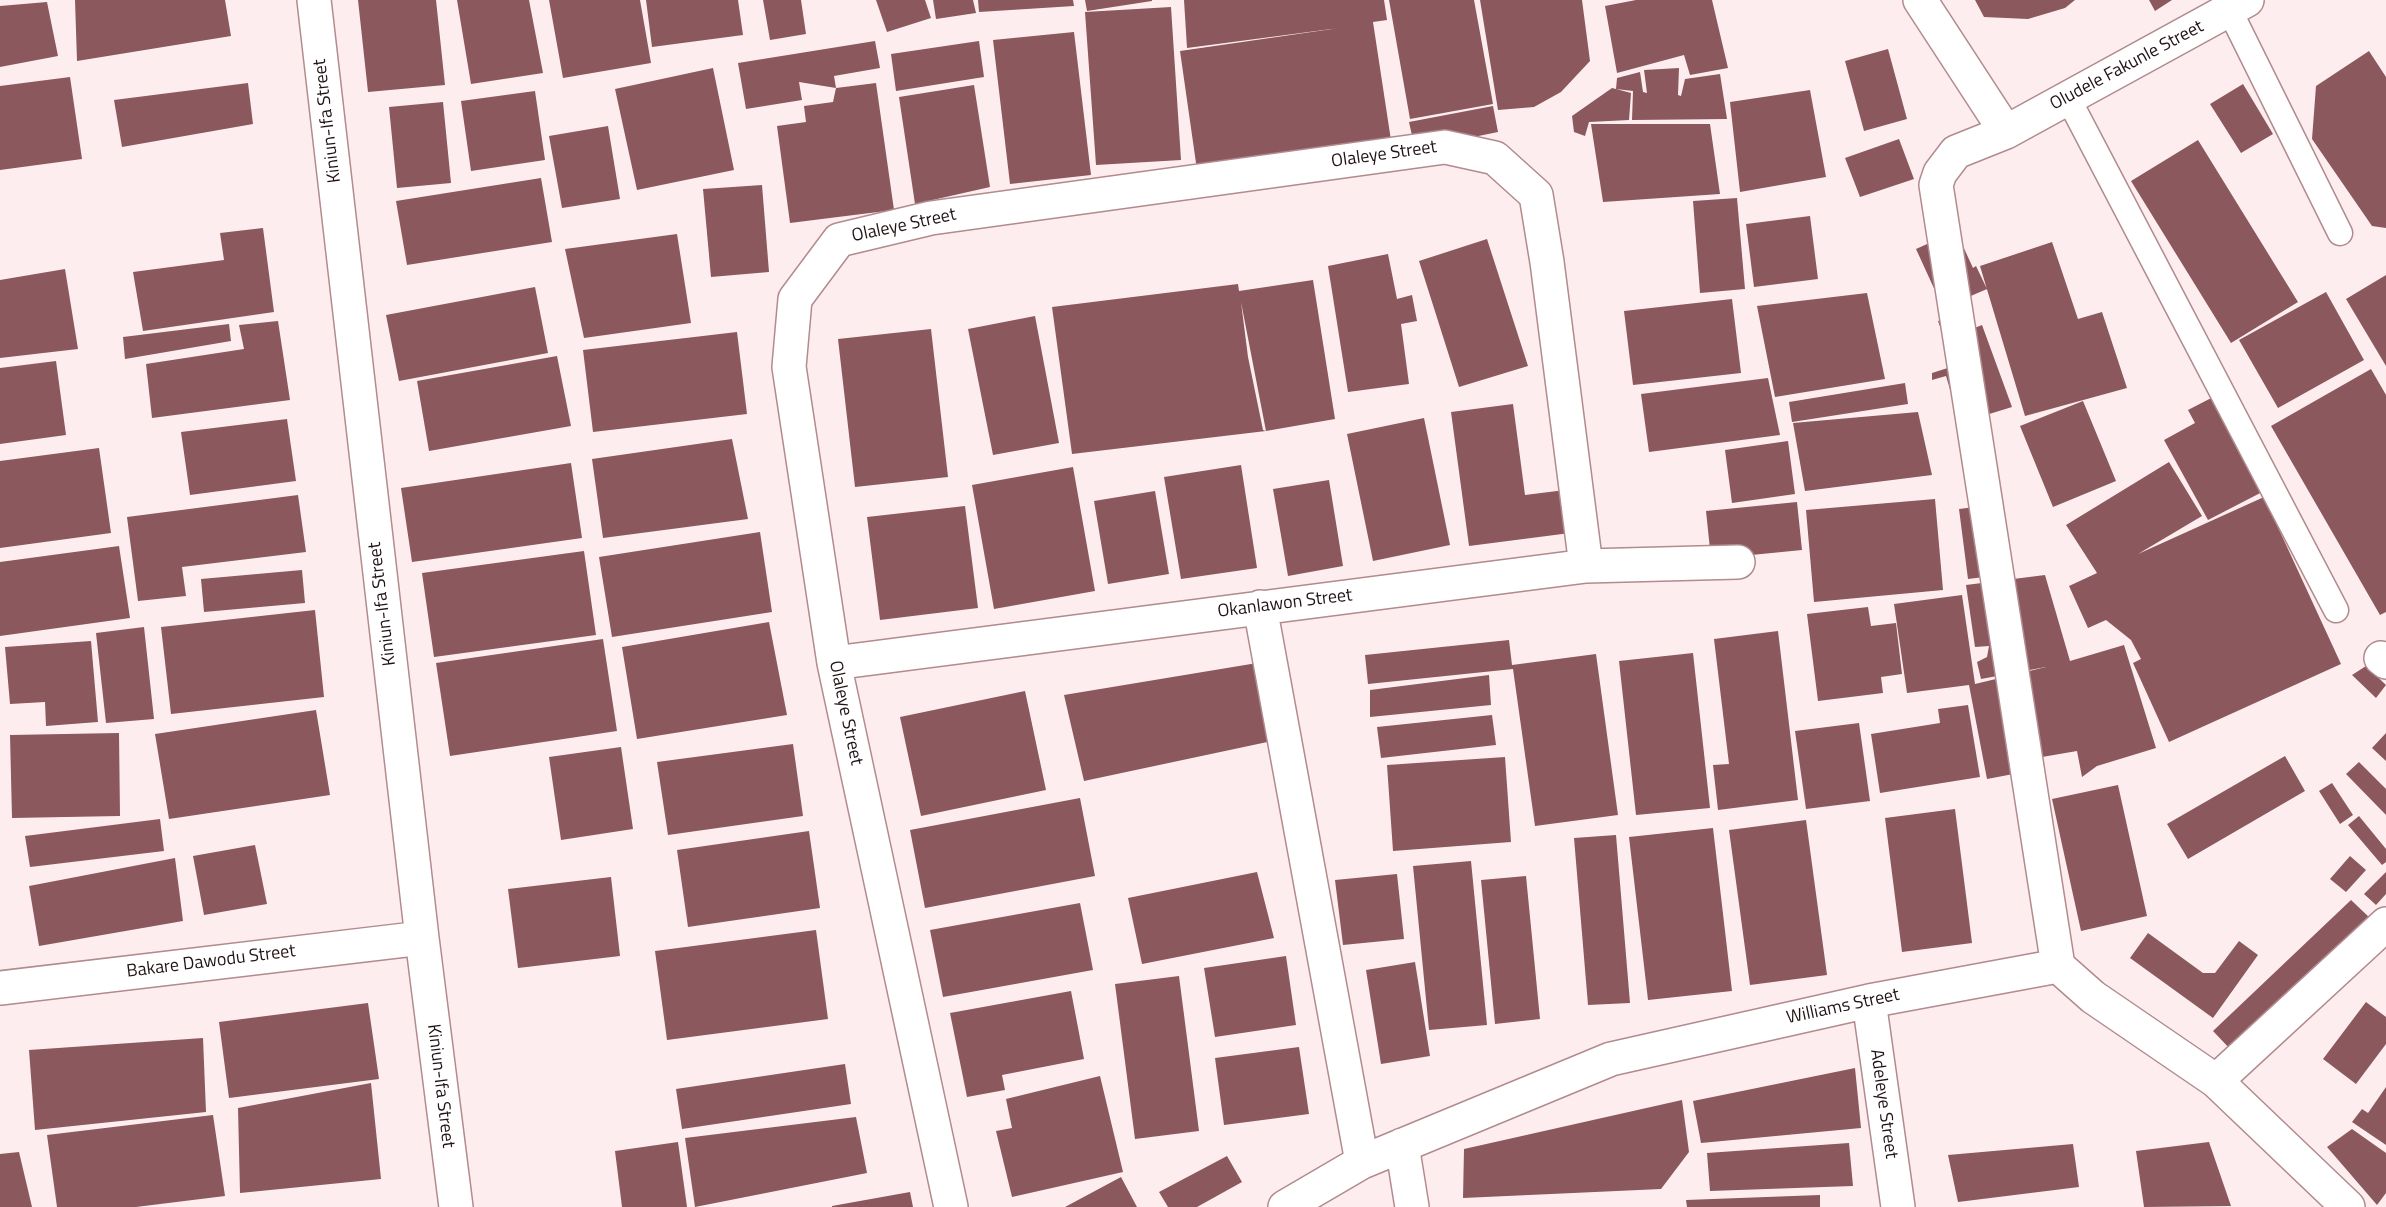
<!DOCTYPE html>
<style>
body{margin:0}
canvas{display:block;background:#feedee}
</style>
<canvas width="2386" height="1207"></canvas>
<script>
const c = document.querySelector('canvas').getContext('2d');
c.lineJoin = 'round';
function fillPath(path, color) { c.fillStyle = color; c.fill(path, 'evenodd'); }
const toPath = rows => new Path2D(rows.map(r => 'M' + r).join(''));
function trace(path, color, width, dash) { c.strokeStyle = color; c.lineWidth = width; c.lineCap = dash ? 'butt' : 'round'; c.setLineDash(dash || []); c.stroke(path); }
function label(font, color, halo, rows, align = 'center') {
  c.font = font + ' "Titillium Web",sans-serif'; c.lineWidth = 4.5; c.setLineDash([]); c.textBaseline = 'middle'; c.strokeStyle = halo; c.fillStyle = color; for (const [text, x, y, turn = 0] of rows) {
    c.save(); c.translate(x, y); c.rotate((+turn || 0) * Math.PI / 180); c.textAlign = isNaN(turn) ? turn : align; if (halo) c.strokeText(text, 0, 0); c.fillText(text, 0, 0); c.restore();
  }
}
const building = toPath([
 [75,0,225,0,231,36,77,61],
 [358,0,436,0,445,85,368,92],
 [457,0,529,0,543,73,471,84],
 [549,0,640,0,651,63,563,78],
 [646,0,738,0,743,35,652,47],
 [763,0,801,0,806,34,770,40],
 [876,0,925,0,931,18,887,32],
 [933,0,973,0,976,13,936,19],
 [978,0,1073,0,1074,6,979,12],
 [1085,0,1152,0,1152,1,1087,11],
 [1184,0,1384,0,1387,20,1373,22,1392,147,1197,170,1180,51,1339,28,1187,48],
 [1389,0,1474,0,1493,104,1410,119],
 [1480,0,1582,0,1590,61,1561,92,1534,107,1498,110],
 [1636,0,1712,0,1728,68,1690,75,1684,55,1617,73,1605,6],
 [1975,0,2075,0,2065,8,2028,19,1984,17],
 [2149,0,2172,0,2155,11],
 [47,2,58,56,0,67,0,6],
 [1171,7,1181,160,1096,165,1085,12],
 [1074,32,1091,175,1010,184,993,40],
 [875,41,880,68,834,76,836,88,799,82,802,100,746,109,738,63],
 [979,41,984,77,896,91,891,54],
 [1888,49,1907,119,1864,131,1845,61],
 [2369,51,2386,77,2386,228,2372,226,2312,139,2316,86],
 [713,68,734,170,637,190,615,89],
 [1679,68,1678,95,1681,96,1685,79,1720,74,1727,119,1632,120,1633,91,1616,89,1631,93,1629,120,1589,122,1585,136,1574,132,1572,116,1612,88,1616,89,1617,78,1640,72,1643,92,1647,93,1644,70],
 [70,77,82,159,0,170,0,86],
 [248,83,253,124,122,147,114,100],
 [876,83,894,210,790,223,777,126,806,122,804,106,833,102,836,88],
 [2243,84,2273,134,2241,153,2210,104],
 [974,85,990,187,915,204,899,97],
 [1810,90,1826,177,1740,192,1730,102],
 [535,91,545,160,471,171,461,101],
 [443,102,451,183,397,188,389,107],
 [1493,106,1498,132,1415,149,1409,122],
 [1591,124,1710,124,1720,194,1603,202],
 [608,126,620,199,562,208,549,136],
 [1899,139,1914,179,1860,197,1845,158],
 [2198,140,2298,302,2231,343,2131,181],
 [541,178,552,242,407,265,396,201],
 [762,185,769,272,711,277,703,189],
 [1737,198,1745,289,1700,293,1693,201],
 [1810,216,1818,279,1754,287,1746,224],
 [263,228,274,312,143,331,133,272,224,260,220,233],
 [1956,231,1973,268,1976,266,1987,289,1943,308,1916,249],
 [677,234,691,323,584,338,565,249],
 [1487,239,1528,366,1459,387,1419,261],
 [2052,242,2078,319,2102,312,2127,388,2025,416,1980,266],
 [1388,254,1397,299,1412,295,1417,321,1401,324,1409,384,1348,392,1328,266],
 [65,269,78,349,0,358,0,280],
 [2386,275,2386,366,2346,299],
 [1313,280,1335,419,1266,431,1241,302,1248,357,1263,430,1266,431,1072,454,1052,307,1238,284,1239,291],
 [535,287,548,353,399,381,386,315],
 [2326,292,2364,360,2278,408,2239,340],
 [1867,293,1885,379,1775,397,1757,306],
 [1732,299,1741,373,1633,385,1624,311],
 [1966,311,1972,329,1982,325,2012,407,1960,423,1946,376,1932,380,1932,373,1954,366,1938,321],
 [1035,316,1059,443,993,455,968,329],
 [278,321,290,400,152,418,146,364,244,349,239,325],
 [229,324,231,341,125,359,123,337],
 [931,329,948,477,855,487,838,339],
 [737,332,747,414,593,432,583,350],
 [557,356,571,426,429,451,417,381],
 [56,361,66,435,0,444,0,368],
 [2371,369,2386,395,2386,612,2380,615,2271,426],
 [1768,378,1780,435,1649,452,1641,394],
 [1905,383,1908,404,1792,422,1789,402],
 [2217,395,2268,489,2208,520,2164,440,2195,423,2188,410],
 [2083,401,2116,481,2053,507,2020,426],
 [1513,404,1525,495,1565,490,1570,533,1469,546,1451,412],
 [1918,412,1932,475,1805,491,1793,423],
 [1424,418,1450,545,1373,561,1347,434],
 [287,419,296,481,190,495,181,432],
 [732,439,748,519,603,538,592,459],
 [1788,441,1795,494,1732,503,1725,450],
 [99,448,111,533,0,548,0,461],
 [2169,462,2202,516,2138,554,2264,497,2341,664,2169,742,2133,663,2141,659,2131,640,2106,620,2088,628,2069,586,2097,573,2066,525],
 [571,463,582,538,412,562,401,488],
 [1241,465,1257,568,1181,579,1164,477],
 [1073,467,1095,591,994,609,972,485],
 [1329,480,1343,566,1288,576,1273,489],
 [1155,491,1169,574,1108,584,1094,501],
 [298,495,306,552,182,567,186,596,138,601,127,517],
 [1935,499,1943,590,1814,602,1806,510],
 [1797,502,1802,550,1711,559,1706,511],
 [965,506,978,608,880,620,867,517],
 [1983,506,1992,576,1968,579,1959,509],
 [760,532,772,612,612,637,599,557],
 [119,546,130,618,0,636,0,562],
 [584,551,596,635,434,657,422,573],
 [302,570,305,603,204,612,201,579],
 [2045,575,2070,661,2124,645,2156,748,2097,766,2082,777,2077,751,2042,757,2045,768,1987,779,1969,685,1907,693,1894,604,1962,595,1975,684,2046,667,1981,679,1977,662,1987,657,1989,646,1975,647,1966,585],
 [1868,607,1871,626,1896,623,1902,674,1881,677,1883,693,1818,701,1807,614],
 [315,610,324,697,171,714,161,627],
 [769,622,787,715,637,739,622,647],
 [144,627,154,719,106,723,96,633],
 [1778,631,1798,800,1718,810,1713,765,1729,764,1714,639],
 [603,639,617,731,450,756,436,663],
 [1509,640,1512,665,1596,654,1618,815,1535,826,1513,669,1368,684,1365,655],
 [91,641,98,722,46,726,45,702,10,704,5,647],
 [1693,653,1710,808,1636,815,1619,661],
 [1257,663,1272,741,1084,781,1064,695],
 [2366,666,2386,685,2376,698,2352,675],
 [1489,675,1491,705,1370,717,1370,690],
 [1025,691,1046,790,921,816,900,717],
 [1968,705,1980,777,1880,793,1871,734,1940,723,1938,709],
 [316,710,330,795,169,819,155,734],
 [1492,715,1496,745,1381,758,1377,727],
 [1859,723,1870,801,1806,809,1795,731],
 [119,733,120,816,12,818,10,735],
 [2386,733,2386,761,2372,748],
 [793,744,803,816,668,835,657,762],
 [621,747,633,829,561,840,549,757],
 [2285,756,2305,791,2188,859,2167,824],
 [1505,757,1511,842,1393,851,1387,765],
 [2359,762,2386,789,2386,815,2346,774],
 [2332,783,2353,815,2340,824,2319,791],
 [2118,785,2147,916,2081,931,2052,799],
 [1080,798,1095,876,925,908,910,830],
 [1955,809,1972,943,1902,952,1885,818],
 [2359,816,2386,849,2386,862,2382,865,2348,825],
 [160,819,164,851,30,867,25,836],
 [1806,820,1827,975,1750,985,1729,830],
 [1713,828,1732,991,1648,1000,1629,837],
 [809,831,820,908,688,927,677,850],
 [1616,835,1630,1003,1588,1005,1574,838],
 [255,845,267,904,204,915,193,856],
 [2350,856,2366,870,2346,892,2330,879],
 [175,858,183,921,39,946,29,886],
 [1471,861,1487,1025,1429,1030,1413,866],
 [1257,872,1274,938,1142,964,1128,898],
 [2386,872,2386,894,2376,905,2364,894],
 [1397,874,1404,939,1343,945,1335,880],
 [1526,876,1540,1019,1495,1024,1481,880],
 [611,877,620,956,518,968,508,889],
 [2351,900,2370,918,2231,1050,2213,1031],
 [1080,903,1093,970,943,997,930,930],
 [816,930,828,1019,667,1040,655,951],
 [2148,933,2203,973,2215,973,2239,941,2258,955,2213,1018,2130,958],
 [1286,956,1296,1025,1215,1037,1204,968],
 [1415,962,1430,1056,1381,1064,1366,970],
 [1179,976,1199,1131,1135,1139,1115,984],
 [1071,991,1084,1059,1002,1075,1005,1090,967,1097,950,1013],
 [2366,1002,2386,1017,2386,1044,2356,1084,2323,1059],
 [368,1003,379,1079,229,1098,219,1022],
 [203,1038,206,1112,35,1130,29,1050],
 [1299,1047,1309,1114,1224,1125,1215,1058],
 [845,1064,851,1104,682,1129,676,1089],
 [1855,1068,1861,1128,1701,1143,1693,1101],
 [1100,1076,1123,1172,1012,1197,996,1131,1012,1128,1006,1099],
 [371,1083,381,1179,240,1193,238,1108],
 [2386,1087,2386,1145,2352,1122,2362,1109,2368,1113],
 [1682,1100,1689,1152,1661,1189,1463,1198,1464,1149],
 [213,1115,225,1196,136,1207,57,1207,47,1135],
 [856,1117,867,1173,695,1207,685,1138],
 [2352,1129,2386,1153,2386,1193,2377,1205,2327,1147],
 [678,1142,687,1207,622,1207,615,1151],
 [2209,1142,2231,1206,2144,1207,2136,1151],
 [1849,1143,1853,1186,1710,1191,1707,1153],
 [2073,1144,2079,1187,1958,1202,1948,1155],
 [19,1152,32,1207,0,1207,0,1154],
 [1227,1156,1242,1182,1197,1207,1168,1207,1159,1192],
 [1121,1177,1137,1207,1065,1207],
 [910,1192,913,1207,832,1207,832,1206],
 [1820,1195,1820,1207,1687,1207,1686,1200]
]);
const service = toPath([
 [2230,11,2340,233],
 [2068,98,2336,610]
]);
const minor = toPath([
 [314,0,422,938,456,1207],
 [1920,0,2006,132],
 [1260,607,1362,1162],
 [2381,658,2386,662],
 [834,663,1586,566,1738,562],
 [2058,966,1936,185,1940,173,1956,152,2006,132,2247,0],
 [0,988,422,938],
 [1869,1001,1898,1207],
 [2216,1081,2386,924],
 [1402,1145,1412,1207],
 [951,1207,834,663,789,367,795,299,839,240,931,218,1445,147,1495,158,1536,195,1547,262,1586,566],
 [1285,1207,1362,1162,1611,1059,1869,1001,2058,966,2093,997,2216,1081,2348,1207]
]);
const streetNames = [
 ["Oludele Fakunle Street",2127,66,-28],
 ["Kiniun-Ifa Street",328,121,-97],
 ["Olaleye Street",1384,155,-8],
 ["Olaleye Street",904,226,-12],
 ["Kiniun-Ifa Street",383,604,-97],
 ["Okanlawon Street",1285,604,-7],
 ["Olaleye Street",845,713,78],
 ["Bakare Dawodu Street",211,962,-7],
 ["Williams Street",1843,1007,-12],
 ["Kiniun-Ifa Street",440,1086,83],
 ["Adeleye Street",1883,1104,82]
];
fillPath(building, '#8b585e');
trace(service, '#b18b8e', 27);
trace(minor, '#b18b8e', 36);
trace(service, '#fff', 24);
trace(minor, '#fff', 33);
label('18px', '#211314', '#fff', streetNames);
</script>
